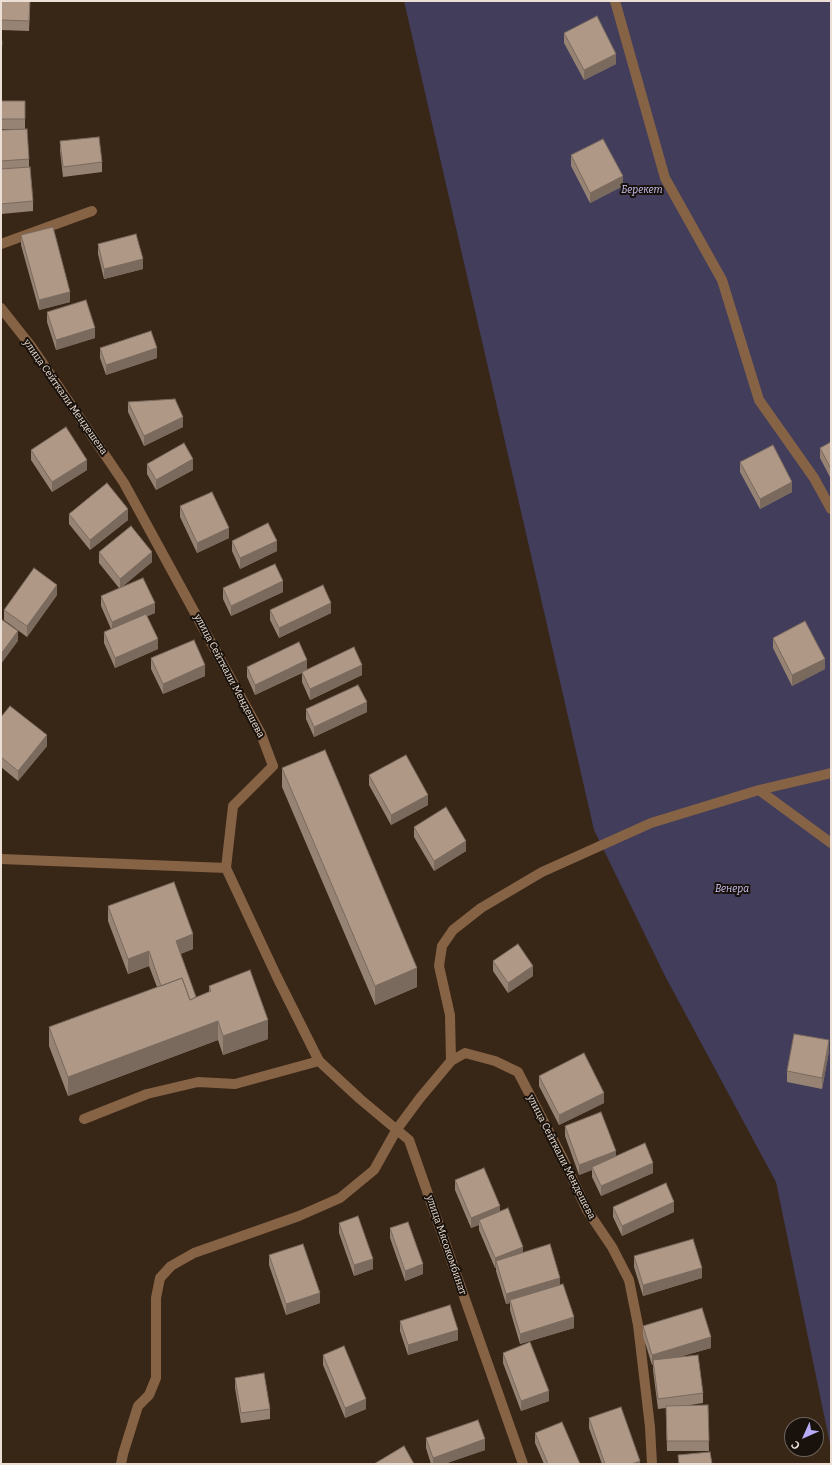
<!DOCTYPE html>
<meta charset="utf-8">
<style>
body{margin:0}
#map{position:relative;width:832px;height:1465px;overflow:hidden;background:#382617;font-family:Bitter,serif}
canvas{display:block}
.frame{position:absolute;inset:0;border:2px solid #ece0d6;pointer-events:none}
.north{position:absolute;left:784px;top:1417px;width:40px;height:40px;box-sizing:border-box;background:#19110b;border:1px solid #6d645c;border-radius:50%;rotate:225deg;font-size:11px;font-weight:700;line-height:16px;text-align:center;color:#ece0d6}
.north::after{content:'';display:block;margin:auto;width:14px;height:18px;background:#b7abf8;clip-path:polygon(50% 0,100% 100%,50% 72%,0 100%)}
</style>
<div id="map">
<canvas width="832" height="1465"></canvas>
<div class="frame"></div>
<div class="north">С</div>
</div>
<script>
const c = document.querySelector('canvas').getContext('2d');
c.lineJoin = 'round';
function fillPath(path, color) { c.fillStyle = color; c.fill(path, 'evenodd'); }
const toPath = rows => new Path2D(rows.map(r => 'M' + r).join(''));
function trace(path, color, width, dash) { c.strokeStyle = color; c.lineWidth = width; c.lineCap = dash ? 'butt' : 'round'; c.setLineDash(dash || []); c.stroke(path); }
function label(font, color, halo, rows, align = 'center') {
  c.font = font + ' Bitter,serif'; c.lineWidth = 4; c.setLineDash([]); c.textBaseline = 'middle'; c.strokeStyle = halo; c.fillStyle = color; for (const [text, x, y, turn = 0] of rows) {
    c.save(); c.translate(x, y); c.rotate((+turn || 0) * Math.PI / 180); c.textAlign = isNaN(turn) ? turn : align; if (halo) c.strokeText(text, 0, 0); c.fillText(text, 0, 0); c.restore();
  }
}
const green = toPath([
 [404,1,831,1,831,1449,776,1182,665,976,594,830]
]);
const lane = toPath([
 [1,244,92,211],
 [84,1119,147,1094,198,1082,235,1084,319,1061]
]);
const street = toPath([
 [615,1,665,178,722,280,759,400,814,478,831,509],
 [1,308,31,346,124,483,261,734,273,766,233,806,226,868,277,977,319,1061,360,1099,409,1140,523,1464],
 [759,790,831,843],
 [1,859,226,868],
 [451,1061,450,1015,439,966,442,946,453,930,481,908,542,872,651,823,759,790,831,773],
 [121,1464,123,1454,138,1406,149,1395,156,1378,156,1298,160,1278,171,1266,194,1253,299,1216,340,1198,374,1170,397,1129,420,1098,451,1061,465,1053,495,1061,518,1072,562,1157,587,1210,612,1247,629,1280,638,1325,650,1427,652,1464]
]);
const wall = toPath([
 [1,1,30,8,29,31,1,30],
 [564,33,616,64,584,80,564,43],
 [1,101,25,101,25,129,1,129],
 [1,130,29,159,29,167,33,201,33,211,1,214],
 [60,141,102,162,102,172,63,177,60,151],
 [571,155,623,186,590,203,571,166],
 [21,235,70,302,39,310,21,245],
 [98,244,143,269,104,279,98,254],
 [47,312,95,338,56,350,47,322],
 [100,348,157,358,106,375,100,358],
 [128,402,183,427,144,446,128,412],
 [831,442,831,479,820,458,820,448],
 [31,450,87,470,52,492,31,460],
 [740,462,792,492,760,509,740,472],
 [147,464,193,470,156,490,147,474],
 [180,506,229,538,197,553,180,517],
 [69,514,128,520,90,550,69,524],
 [232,541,277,551,240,569,232,551],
 [99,552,152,562,121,587,155,613,147,616,158,649,115,668,104,643,104,632,111,629,101,606,101,596,119,588,99,563],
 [223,588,283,592,231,616,223,599],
 [57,595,27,637,4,620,4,610],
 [270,610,331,613,279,638,270,620],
 [773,638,825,669,792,686,773,648],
 [151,658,205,676,163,694,151,669],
 [247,667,307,669,362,675,310,700,302,682,302,673,255,695,247,677],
 [306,709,367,712,314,737,306,719],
 [1,717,47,746,18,781,1,767],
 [282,768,417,987,375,1005,282,787],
 [369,775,428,805,391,825,369,785],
 [414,827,466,851,434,871,414,837],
 [108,906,193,949,180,954,196,997,209,992,209,986,268,1039,223,1055,218,1040,68,1096,49,1046,49,1027,157,987,149,966,128,974,108,921],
 [493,961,533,976,508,993,493,971],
 [829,1051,822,1089,787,1082,787,1071],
 [539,1076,604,1103,559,1125,539,1086],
 [565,1126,616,1156,653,1173,601,1196,592,1177,592,1170,579,1175,565,1136],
 [455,1180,500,1212,523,1252,560,1285,574,1328,520,1344,510,1310,510,1303,506,1304,496,1271,496,1268,495,1268,479,1230,479,1225,471,1228,455,1190],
 [613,1207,674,1212,622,1236,613,1217],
 [339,1223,373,1269,354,1276,339,1233],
 [390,1228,423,1274,405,1281,390,1238],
 [269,1255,320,1303,286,1315,269,1265],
 [634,1256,702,1278,643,1296,634,1267],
 [400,1321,458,1340,408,1355,400,1331],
 [643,1326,711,1348,679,1357,703,1393,703,1403,684,1406,708,1405,709,1451,667,1451,666,1408,658,1409,653,1370,653,1365,652,1365,643,1336],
 [503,1353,549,1401,521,1411,503,1363],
 [323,1355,366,1409,345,1418,323,1365],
 [235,1378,270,1409,270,1419,241,1423,235,1388],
 [589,1418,640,1464,602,1464,589,1428],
 [535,1433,580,1464,544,1464,535,1443],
 [426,1438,485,1450,444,1464,431,1464,426,1448]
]);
const shadedWall = toPath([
 [2,41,2,51,1,67,1,56],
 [616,54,616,64,584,80,584,70],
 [623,176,623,186,590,203,590,193],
 [143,259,143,269,104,279,104,269],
 [70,292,70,302,39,310,39,300],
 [95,328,95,338,56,350,56,340],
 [157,348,157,358,106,375,106,365],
 [183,417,183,427,144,446,144,436],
 [193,459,193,470,156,490,156,480],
 [87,460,87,470,52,492,52,482],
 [792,482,792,492,760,509,760,499],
 [128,509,128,520,90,550,90,540],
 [229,528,229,538,197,553,197,543],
 [277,541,277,551,240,569,240,558],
 [152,552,152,562,120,589,120,579],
 [283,581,283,592,231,616,231,606],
 [57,585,57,595,27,637,27,626],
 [155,603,155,613,112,632,112,622],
 [331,603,331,613,279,638,279,628],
 [18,631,18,641,1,664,1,654],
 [158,639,158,649,115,668,115,658],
 [825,659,825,669,792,686,792,675],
 [307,660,307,670,255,695,255,685],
 [205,665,205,676,163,694,163,684],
 [362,665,362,675,310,700,310,689],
 [367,702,367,712,314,737,314,727],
 [47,735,47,746,18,781,18,771],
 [428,795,428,805,391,825,391,815],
 [466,841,466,851,434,871,434,861],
 [193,934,193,949,176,956,176,941],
 [149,951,149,966,128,974,128,959],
 [533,966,533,976,508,993,508,983],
 [417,968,417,987,375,1005,375,986],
 [268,1020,268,1039,223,1055,223,1036],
 [218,1021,218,1040,68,1096,68,1077],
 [829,1040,829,1051,822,1089,822,1078],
 [604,1093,604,1103,559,1125,559,1115],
 [616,1151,616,1162,592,1167,592,1170,579,1175,579,1165],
 [653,1163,653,1173,601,1196,601,1186],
 [674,1202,674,1212,622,1236,622,1226],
 [500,1206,500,1216,479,1220,479,1225,471,1228,471,1218],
 [523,1247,523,1257,496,1261,496,1268,495,1268,495,1258],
 [373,1259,373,1269,354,1276,354,1265],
 [423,1264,423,1274,405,1281,405,1271],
 [702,1268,702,1278,643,1296,643,1285],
 [560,1278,560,1288,510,1300,510,1303,506,1304,506,1294],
 [320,1293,320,1303,286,1315,286,1304],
 [574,1317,574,1328,520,1344,520,1334],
 [458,1330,458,1340,408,1355,408,1345],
 [711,1337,711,1348,654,1364,653,1360,653,1365,652,1365,652,1355],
 [549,1391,549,1401,521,1411,521,1401],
 [366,1399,366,1409,345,1418,345,1408],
 [485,1439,485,1450,444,1464,433,1464,433,1458],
 [640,1461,640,1464,631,1464]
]);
const building = toPath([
 [1,1,30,1,29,21,1,20,1,1],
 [597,16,616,54,584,70,564,33,597,16],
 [1,41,2,41,1,56,1,41],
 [1,101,25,101,25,119,1,119,1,101],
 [27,129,29,159,1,161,1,130,27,129],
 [99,137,102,162,63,167,60,141,99,137],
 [603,139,623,176,590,193,571,155,603,139],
 [30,167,33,201,1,204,1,169,30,167],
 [53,227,70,292,39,300,21,235,53,227],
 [136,234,143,259,104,269,98,244,136,234],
 [86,300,95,328,56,340,47,312,86,300],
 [151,331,157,348,106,365,100,348,151,331],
 [175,399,183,417,144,436,128,402,175,399],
 [66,427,87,460,52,482,31,450,66,427],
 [831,442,831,469,820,448,831,442],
 [184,443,193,459,156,480,147,464,184,443],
 [773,445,792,482,760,499,740,462,773,445],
 [107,483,128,509,90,540,69,514,107,483],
 [212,492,229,528,197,543,180,506,212,492],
 [268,523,277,541,240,558,232,541,268,523],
 [131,526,152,552,120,579,99,552,131,526],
 [275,564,283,581,231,606,223,588,275,564],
 [34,568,57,585,27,626,4,610,34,568],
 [143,578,155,603,112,622,101,596,143,578],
 [323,585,331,603,279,628,270,610,323,585],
 [146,614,158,639,115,658,104,632,146,614],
 [1,619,18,631,1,654,1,619],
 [805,621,825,659,792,675,773,638,805,621],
 [194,640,205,665,163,684,151,658,194,640],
 [299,642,307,660,255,685,247,667,299,642],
 [354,647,362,665,310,689,302,672,354,647],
 [358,685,367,702,314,727,306,709,358,685],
 [10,706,47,735,18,771,1,757,1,717,10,706],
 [325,750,417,968,375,986,282,768,325,750],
 [406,755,428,795,391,815,369,775,406,755],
 [446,807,466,841,434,861,414,827,446,807],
 [174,882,193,934,176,941,196,997,190,1000,182,978,161,986,149,951,128,959,108,906,174,882],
 [518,944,533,966,508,983,493,961,518,944],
 [250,970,268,1020,223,1036,218,1021,68,1077,49,1027,182,978,190,1000,211,991,209,986,250,970],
 [794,1034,829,1040,822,1078,787,1071,794,1034],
 [584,1053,604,1093,559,1115,539,1076,584,1053],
 [601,1112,616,1151,579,1165,565,1126,601,1112],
 [645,1143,653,1163,601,1186,592,1167,645,1143],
 [484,1168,500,1206,471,1218,455,1180,484,1168],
 [666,1183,674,1202,622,1226,613,1207,666,1183],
 [508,1208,523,1247,495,1258,479,1220,508,1208],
 [358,1216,373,1259,354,1265,339,1223,358,1216],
 [408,1222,423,1264,405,1271,390,1228,408,1222],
 [693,1239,702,1268,643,1285,634,1256,693,1239],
 [303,1244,320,1293,286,1304,269,1255,303,1244],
 [550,1244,560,1278,506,1294,496,1261,550,1244],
 [563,1284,574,1317,520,1334,510,1300,563,1284],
 [450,1305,458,1330,408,1345,400,1321,450,1305],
 [702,1308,711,1337,652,1355,643,1326,702,1308],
 [530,1342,549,1391,521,1401,503,1353,530,1342],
 [344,1346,366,1399,345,1408,323,1355,344,1346],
 [698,1355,703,1393,658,1399,653,1360,698,1355],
 [264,1373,270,1409,241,1413,235,1378,264,1373],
 [708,1405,709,1441,667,1441,666,1406,708,1405],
 [621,1407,640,1461,631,1464,605,1464,589,1418,621,1407],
 [478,1420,485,1439,433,1458,426,1438,478,1420],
 [562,1422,580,1464,548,1464,535,1433,562,1422],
 [404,1446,414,1464,374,1464,404,1446],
 [710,1452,712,1464,679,1464,678,1455,710,1452]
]);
const parkNames = [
 ["Берекет",642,190],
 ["Венера",732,889]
];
const streetNames = [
 ["улица Сейткали Мендешева",65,397,55],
 ["улица Сейткали Мендешева",229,676,62],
 ["улица Сейткали Мендешева",561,1157,63],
 ["улица Мясокомбинат",446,1245,71]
];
fillPath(green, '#413d5a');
trace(lane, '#876346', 10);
trace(street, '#876346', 10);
fillPath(wall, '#968373');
fillPath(shadedWall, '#7a6a5e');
fillPath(building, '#af9886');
trace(building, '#7a6a5e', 1);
label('italic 10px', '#cdc7f7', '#19110b', parkNames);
label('10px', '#ece0d6', '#19110b', streetNames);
</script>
